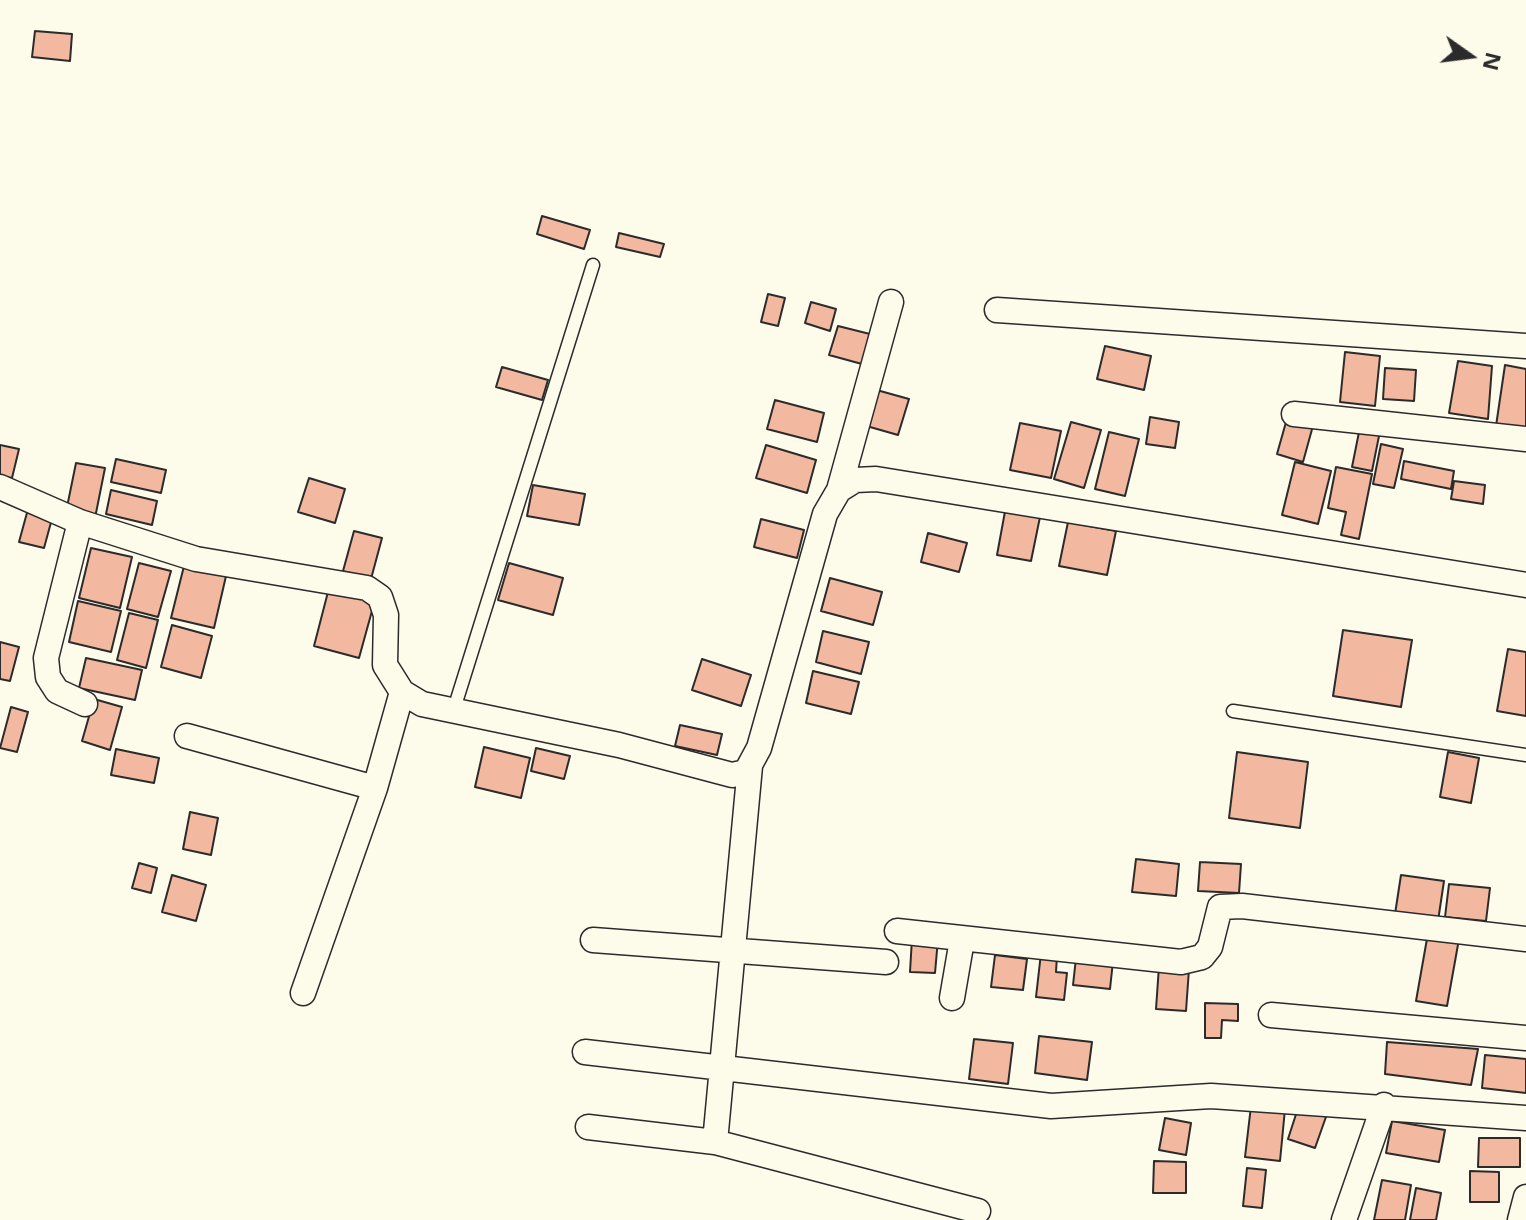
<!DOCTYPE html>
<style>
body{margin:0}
#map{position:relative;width:1526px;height:1220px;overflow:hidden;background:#fdfbea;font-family:"Open Sans",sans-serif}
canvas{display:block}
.north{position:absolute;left:1430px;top:16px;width:80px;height:80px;-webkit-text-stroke:6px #fdfbea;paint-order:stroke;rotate:104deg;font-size:22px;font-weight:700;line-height:32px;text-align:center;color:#2b2b2b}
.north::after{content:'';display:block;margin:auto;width:28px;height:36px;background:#2b2b2b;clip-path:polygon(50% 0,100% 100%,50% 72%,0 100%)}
</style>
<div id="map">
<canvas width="1526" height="1220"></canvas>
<div class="north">N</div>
</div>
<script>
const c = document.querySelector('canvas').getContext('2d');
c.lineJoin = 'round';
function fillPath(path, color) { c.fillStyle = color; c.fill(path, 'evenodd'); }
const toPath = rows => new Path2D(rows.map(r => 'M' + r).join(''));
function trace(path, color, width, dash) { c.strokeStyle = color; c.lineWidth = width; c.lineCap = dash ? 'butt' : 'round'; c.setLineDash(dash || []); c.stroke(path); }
const building = toPath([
 [35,31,72,34,70,61,32,57,35,31],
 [542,216,590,230,584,249,537,234,542,216],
 [619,233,664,244,660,257,616,247,619,233],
 [768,294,785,298,778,326,761,322,768,294],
 [811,302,836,309,830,331,805,323,811,302],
 [838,326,870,334,862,364,829,355,838,326],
 [1105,346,1151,356,1144,390,1097,379,1105,346],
 [1345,352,1380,356,1375,406,1340,402,1345,352],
 [1458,361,1492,366,1488,419,1449,413,1458,361],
 [1505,365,1526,369,1526,431,1496,426,1505,365],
 [502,367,548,380,542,400,496,387,502,367],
 [1385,368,1416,370,1414,401,1383,399,1385,368],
 [873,389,909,399,898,435,863,425,873,389],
 [775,400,824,413,817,442,767,429,775,400],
 [1288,415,1314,422,1303,462,1277,454,1288,415],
 [1150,417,1179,422,1175,448,1146,444,1150,417],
 [1071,422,1101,430,1084,488,1054,479,1071,422],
 [1020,423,1061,431,1051,478,1010,470,1020,423],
 [1360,427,1380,431,1372,471,1352,467,1360,427],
 [1109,432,1139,439,1125,496,1095,489,1109,432],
 [1381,444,1403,449,1394,488,1373,484,1381,444],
 [0,445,19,449,12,478,0,476,0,445],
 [766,445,816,460,807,493,756,478,766,445],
 [116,459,166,470,161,493,111,482,116,459],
 [1404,461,1454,471,1451,489,1401,479,1404,461],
 [1295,462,1331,471,1318,524,1282,515,1295,462],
 [76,463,105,468,95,518,66,512,76,463],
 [1336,467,1372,474,1359,539,1341,535,1346,512,1328,508,1336,467],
 [309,478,345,489,335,523,298,512,309,478],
 [1454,481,1485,485,1483,504,1451,499,1454,481],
 [533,485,585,494,579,525,527,516,533,485],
 [111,490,157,501,152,525,106,514,111,490],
 [1006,506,1041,512,1031,561,997,555,1006,506],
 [28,509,53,515,44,548,19,542,28,509],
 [761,519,804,530,797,558,754,547,761,519],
 [1068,522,1116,531,1107,575,1059,566,1068,522],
 [354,531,382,538,371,579,343,571,354,531],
 [928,533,967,543,959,572,921,562,928,533],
 [91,548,132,557,120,608,79,598,91,548],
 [139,563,171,571,158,617,127,609,139,563],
 [509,563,563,578,553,615,498,600,509,563],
 [184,566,226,576,214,628,171,618,184,566],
 [830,578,882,592,873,625,821,611,830,578],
 [329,588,375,600,359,658,314,646,329,588],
 [78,601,121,611,111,652,69,642,78,601],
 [129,613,158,620,146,668,117,660,129,613],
 [172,625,212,636,201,678,161,667,172,625],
 [1343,630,1412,640,1401,707,1333,696,1343,630],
 [823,631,869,642,861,674,816,662,823,631],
 [0,642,19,647,10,681,0,679,0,642],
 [1508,649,1526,652,1526,716,1497,711,1508,649],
 [86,658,142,670,135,700,79,688,86,658],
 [702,659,751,675,741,706,692,690,702,659],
 [813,671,859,682,851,714,806,703,813,671],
 [94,699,122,707,110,750,82,741,94,699],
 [11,707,28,712,17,752,0,748,11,707],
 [680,725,722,734,717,755,675,746,680,725],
 [484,747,530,758,521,798,475,787,484,747],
 [536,748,570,756,564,779,531,771,536,748],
 [116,749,159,758,154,783,111,775,116,749],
 [1237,752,1308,762,1300,828,1229,818,1237,752],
 [1448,752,1479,758,1471,803,1440,797,1448,752],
 [190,812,218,818,211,855,183,849,190,812],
 [1136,859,1179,864,1176,896,1132,892,1136,859],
 [1200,862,1241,864,1239,893,1198,891,1200,862],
 [139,863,157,868,151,893,132,888,139,863],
 [172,875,206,885,196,921,162,912,172,875],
 [1401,875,1444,881,1438,921,1395,914,1401,875],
 [1449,884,1490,888,1486,921,1445,917,1449,884],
 [1428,933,1459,939,1447,1006,1416,1001,1428,933],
 [912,938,938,939,935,973,910,972,912,938],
 [1041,953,1057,955,1056,972,1067,973,1064,1000,1036,997,1041,953],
 [995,955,1027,959,1023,990,991,987,995,955],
 [1076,958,1113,961,1110,989,1073,985,1076,958],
 [1159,966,1189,969,1186,1011,1156,1009,1159,966],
 [1205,1003,1238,1004,1238,1021,1222,1020,1221,1038,1205,1038,1205,1003],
 [1039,1036,1092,1042,1087,1080,1035,1073,1039,1036],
 [974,1039,1013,1043,1008,1084,969,1079,974,1039],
 [1387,1042,1478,1049,1471,1085,1385,1074,1387,1042],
 [1485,1055,1526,1059,1526,1093,1482,1088,1485,1055],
 [1299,1105,1327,1114,1315,1148,1288,1139,1299,1105],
 [1251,1106,1285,1109,1280,1161,1245,1157,1251,1106],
 [1165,1118,1191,1123,1186,1155,1159,1150,1165,1118],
 [1392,1121,1445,1130,1439,1162,1386,1153,1392,1121],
 [1479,1138,1520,1138,1520,1167,1478,1167,1479,1138],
 [1154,1161,1186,1162,1186,1193,1153,1193,1154,1161],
 [1247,1168,1266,1170,1262,1208,1243,1206,1247,1168],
 [1470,1171,1499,1172,1499,1202,1470,1202,1470,1171],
 [1382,1180,1411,1185,1405,1220,1374,1220,1382,1180],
 [1416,1188,1441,1193,1436,1220,1410,1220,1416,1188]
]);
const lane = toPath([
 [1233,711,1526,755],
 [453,712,593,265]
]);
const street = toPath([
 [997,310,1526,346],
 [1294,414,1526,439],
 [0,487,80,522,196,559,367,588,380,597,386,615,385,665,402,692,422,704,619,745,732,775,746,772,759,748,825,514,839,490,855,480,876,479,1526,585],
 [839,490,891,302],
 [80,522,46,658,48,677,57,691,85,704],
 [187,736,375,788],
 [750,766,715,1142,978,1211],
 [897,931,1181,962,1202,957,1210,947,1220,907,1242,906,1526,939],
 [593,940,886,962],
 [303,993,375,788,402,692],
 [952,998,962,940],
 [1271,1015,1526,1038],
 [585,1052,1051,1106,1211,1096,1526,1118],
 [588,1127,715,1142],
 [1344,1220,1384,1105],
 [1520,1220,1526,1197]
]);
fillPath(building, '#f2b8a0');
trace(building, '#2b2b2b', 2);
trace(lane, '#2b2b2b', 15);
trace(street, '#2b2b2b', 27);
trace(lane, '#fdfbea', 12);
trace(street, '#fdfbea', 24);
</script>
